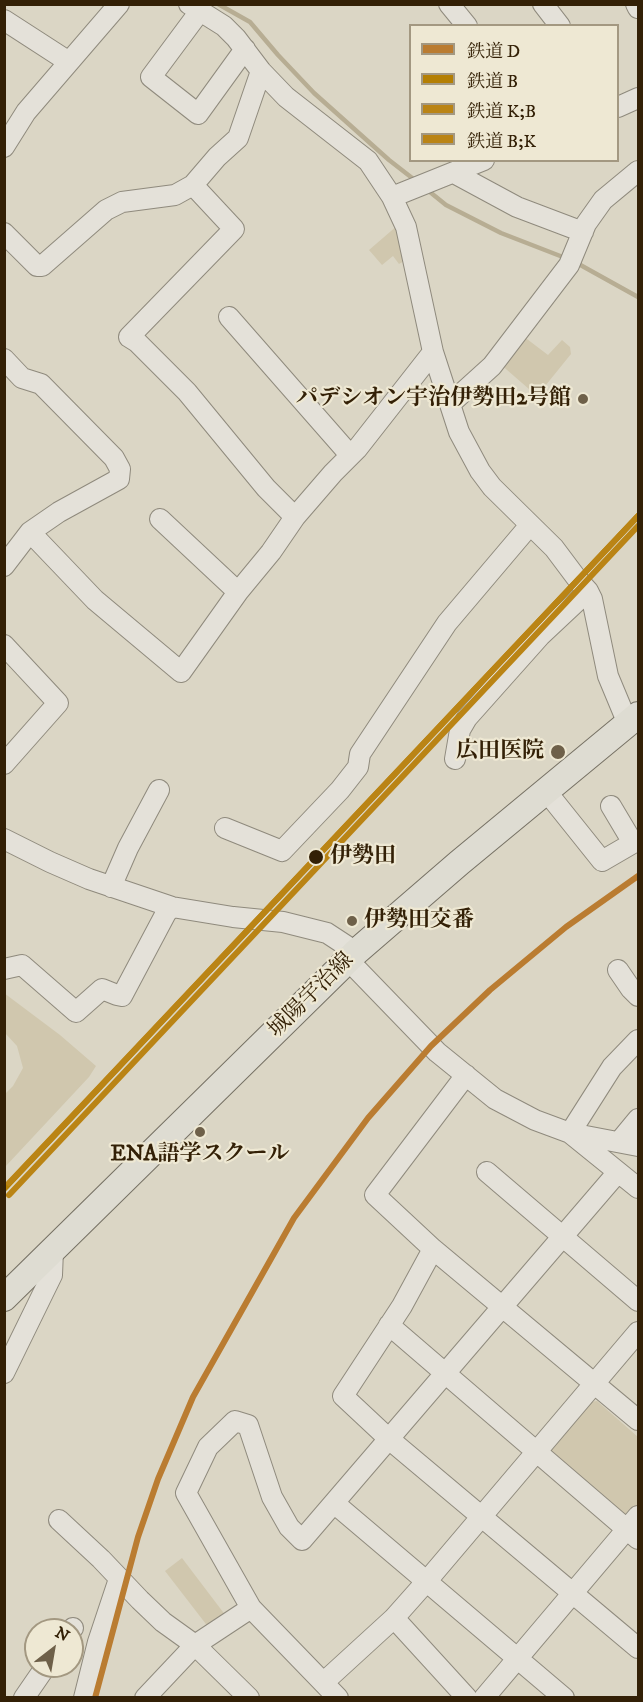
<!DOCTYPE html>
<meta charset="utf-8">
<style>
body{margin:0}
#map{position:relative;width:643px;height:1702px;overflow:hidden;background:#dbd6c5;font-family:"IM FELL DW Pica","Noto Serif JP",serif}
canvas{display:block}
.frame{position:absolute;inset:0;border:6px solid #332006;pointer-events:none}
.legend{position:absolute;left:409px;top:24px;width:210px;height:138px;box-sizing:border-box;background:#eee8d3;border:2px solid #a39881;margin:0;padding:8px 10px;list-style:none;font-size:18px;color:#332006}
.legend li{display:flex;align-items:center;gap:12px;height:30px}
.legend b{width:30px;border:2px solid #a39881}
.north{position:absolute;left:24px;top:1618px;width:60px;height:60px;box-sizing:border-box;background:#eee8d3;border:2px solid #a39881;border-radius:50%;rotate:31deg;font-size:16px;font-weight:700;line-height:24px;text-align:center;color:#332006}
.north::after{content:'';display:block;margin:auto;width:21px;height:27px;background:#6e6049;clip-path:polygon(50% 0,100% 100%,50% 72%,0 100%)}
</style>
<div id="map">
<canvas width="643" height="1702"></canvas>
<div class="frame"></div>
<ul class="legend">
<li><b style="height:8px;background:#ba7c31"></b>鉄道 D</li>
<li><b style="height:8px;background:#b47f03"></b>鉄道 B</li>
<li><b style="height:8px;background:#ba8415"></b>鉄道 K;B</li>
<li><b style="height:8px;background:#ba8415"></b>鉄道 B;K</li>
</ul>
<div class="north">N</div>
</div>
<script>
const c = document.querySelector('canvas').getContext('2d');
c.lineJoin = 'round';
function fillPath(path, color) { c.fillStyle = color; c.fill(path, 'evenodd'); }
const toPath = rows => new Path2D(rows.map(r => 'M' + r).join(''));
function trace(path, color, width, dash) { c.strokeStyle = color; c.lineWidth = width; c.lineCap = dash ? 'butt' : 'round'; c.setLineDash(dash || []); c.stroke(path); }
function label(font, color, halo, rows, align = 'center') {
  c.font = font + ' "IM FELL DW Pica","Noto Serif JP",serif'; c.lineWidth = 4.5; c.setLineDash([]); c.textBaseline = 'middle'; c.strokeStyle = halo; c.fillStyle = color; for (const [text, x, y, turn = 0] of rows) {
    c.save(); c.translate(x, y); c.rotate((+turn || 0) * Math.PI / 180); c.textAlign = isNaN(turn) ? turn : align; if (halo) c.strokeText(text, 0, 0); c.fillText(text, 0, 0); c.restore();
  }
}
const green = toPath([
 [398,225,406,260,399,264,393,256,382,265,369,250],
 [523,336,548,355,562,340,570,347,571,354,537,396,499,363],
 [4,993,60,1035,96,1066,89,1077,5,1167,5,1094,13,1086,23,1068,17,1046,5,1033],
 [597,1401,638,1437,638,1511,629,1523,545,1453,590,1402],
 [182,1558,226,1616,209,1628,165,1571]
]);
const stream = toPath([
 [218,4,250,22,278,55,314,93,389,160,416,181],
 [425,188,446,205,501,233,568,259],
 [575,262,638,297]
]);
const minor = toPath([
 [189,4,224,26,236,38,261,71,286,97,368,161,392,197,406,227,433,352,459,432,480,471,492,487,554,548,578,580,588,591,592,599,608,676,628,724],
 [449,4,467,26],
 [543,4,560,26],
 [636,4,638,8],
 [200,11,151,77,198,114,245,49],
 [4,20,69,62],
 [618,107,638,98],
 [4,147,26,112,119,4],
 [454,173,517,207,583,232],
 [193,185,234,229,129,337,137,342,187,392,266,488,295,517],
 [392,197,484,160],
 [4,233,37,266,42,266,106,210,122,202,175,195,193,185,217,157,238,138,261,71],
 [229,317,350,455],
 [4,359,22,378,41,384,114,458,120,469,119,479,59,512,30,532,4,566],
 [450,404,492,366,569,265,586,224,603,200,638,171],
 [160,519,238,592],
 [30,532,95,600,181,672,238,592,271,552,295,517,333,473,357,449,433,352],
 [4,645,58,703,4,764],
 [455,759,460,730,467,718,540,636,588,591],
 [546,791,602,861,633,843,611,806],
 [225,828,282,851,340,790,358,767,360,754,447,623,530,525],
 [4,839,50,862,89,879,172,907,233,917,283,922,327,933,356,952],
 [111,887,128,848,159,790],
 [348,960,437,1052,495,1099,535,1120,570,1133,638,1146],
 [4,969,22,965,76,1012,102,989,117,995,122,996,166,913,172,907],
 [618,970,631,989,638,996],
 [638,1040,612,1067,570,1133,638,1188],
 [466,1075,375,1195,433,1249,638,1420],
 [619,1142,638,1119],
 [487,1172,638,1301],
 [433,1249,402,1306,343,1396,389,1439,638,1648],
 [389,1325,638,1539],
 [4,1373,52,1275,53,1250],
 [334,1503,564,1698],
 [59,1520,101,1559,140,1600,163,1622,195,1645,249,1698],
 [394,1618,467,1698],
 [71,1630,73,1628],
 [324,1682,394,1618,426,1582,638,1332],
 [24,1698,46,1666],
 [84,1698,98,1642,119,1579],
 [145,1698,195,1645,251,1608],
 [338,1698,251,1608,186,1493,208,1447,235,1421,248,1425,272,1497,289,1527,302,1540,618,1172],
 [484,1698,638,1516]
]);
const major = toPath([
 [4,1298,356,952,459,863,638,715]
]);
const rail1 = toPath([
 [95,1698,138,1537,158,1479,193,1397,294,1218,368,1118,431,1046,490,990,566,927,638,876]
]);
const rail2 = toPath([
 [4,1189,638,516]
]);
const rail3 = toPath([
 [9,1195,638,526]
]);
const rail4 = toPath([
 [9,1183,638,516]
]);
const markers = [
 [583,399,6,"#6e6049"],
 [558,752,8,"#6e6049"],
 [316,857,8,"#332006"],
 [352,921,6,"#6e6049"],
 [200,1132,6,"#6e6049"]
];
const poiNames = [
 ["パデシオン宇治伊勢田2号館",571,399],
 ["広田医院",544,752],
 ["伊勢田交番",364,921,"left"],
 ["ENA語学スクール",200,1155,"center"]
];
const stopNames = [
 ["伊勢田",330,857]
];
const streetNames = [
 ["城陽宇治線",312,996,-45]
];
fillPath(green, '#d0c7ae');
trace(stream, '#b7ad93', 4.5);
trace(minor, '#8f8a7d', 22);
trace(major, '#767164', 28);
trace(minor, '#e4e1d9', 20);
trace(major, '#dedcd2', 26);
trace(rail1, '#ba7c31', 6);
trace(rail2, '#b47f03', 6);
trace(rail3, '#ba8415', 6);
trace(rail4, '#ba8415', 6);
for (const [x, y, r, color] of markers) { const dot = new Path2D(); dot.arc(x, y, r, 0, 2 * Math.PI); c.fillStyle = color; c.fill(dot); trace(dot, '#eee8d3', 2); }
label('bold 22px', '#332006', '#eee8d3', poiNames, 'right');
label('bold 22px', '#332006', '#eee8d3', stopNames, 'left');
label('22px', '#332006', '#eee8d3', streetNames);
</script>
